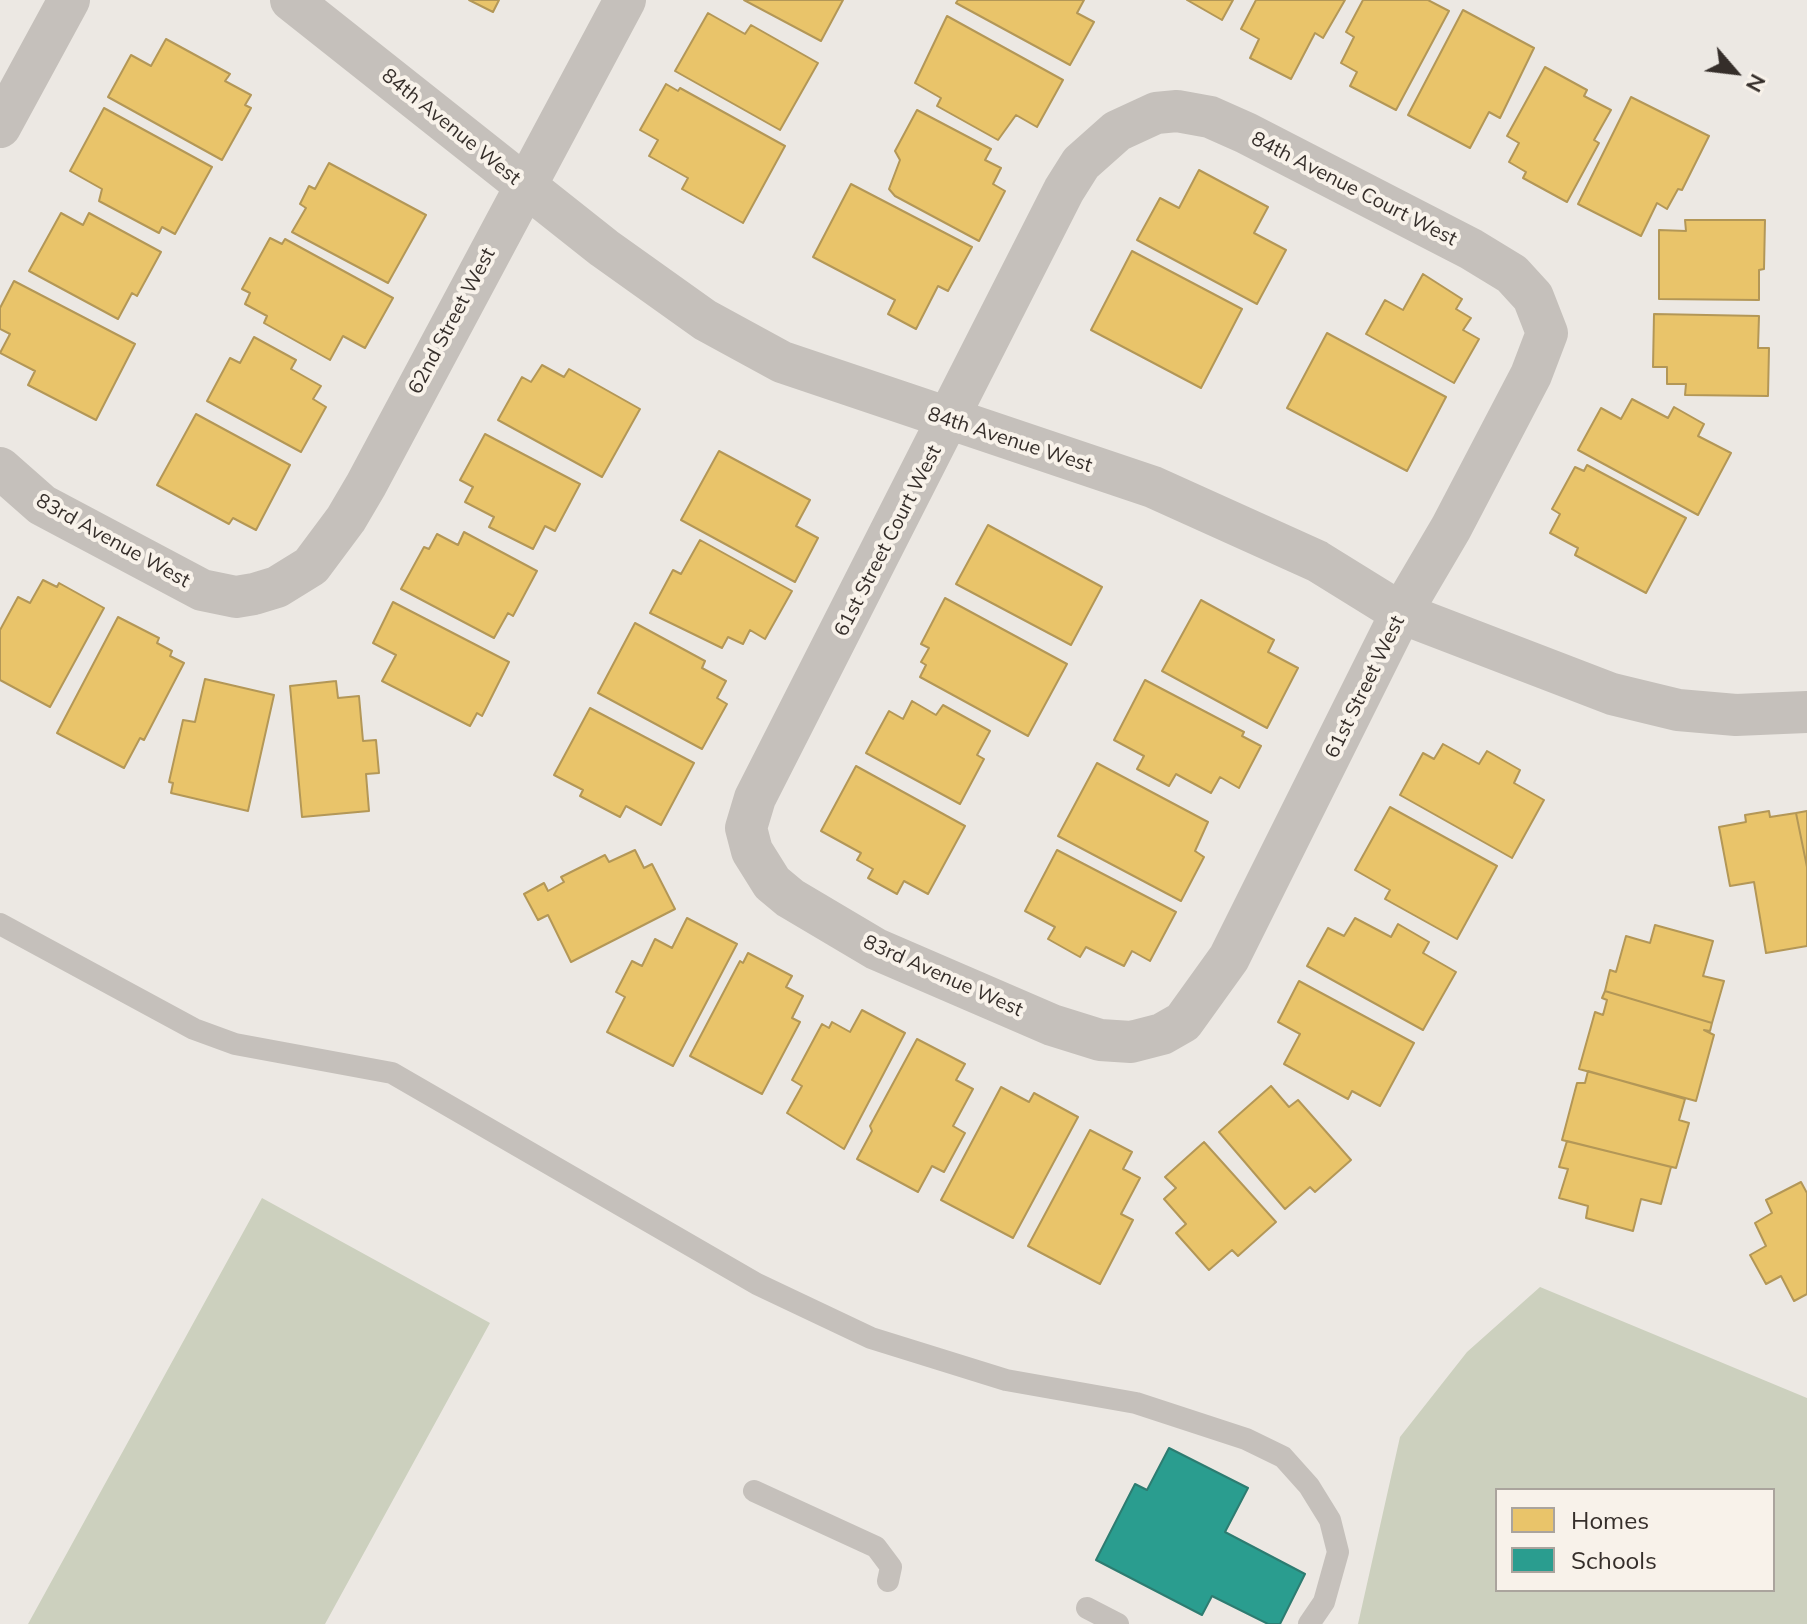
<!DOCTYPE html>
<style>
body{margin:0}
#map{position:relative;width:1807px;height:1624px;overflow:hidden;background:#ece8e3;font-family:Mulish,sans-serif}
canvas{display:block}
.legend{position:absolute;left:1495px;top:1488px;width:280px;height:104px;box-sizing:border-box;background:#f8f2ea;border:2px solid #aaa49d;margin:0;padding:10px 14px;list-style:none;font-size:24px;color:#352e2a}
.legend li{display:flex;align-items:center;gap:16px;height:40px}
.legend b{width:40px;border:2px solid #aaa49d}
.north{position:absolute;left:1695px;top:32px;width:80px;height:80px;-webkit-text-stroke:6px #f8f2ea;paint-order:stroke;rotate:118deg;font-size:22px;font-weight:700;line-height:32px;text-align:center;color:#352e2a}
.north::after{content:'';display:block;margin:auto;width:28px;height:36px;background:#352e2a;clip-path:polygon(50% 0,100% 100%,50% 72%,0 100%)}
</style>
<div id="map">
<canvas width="1807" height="1624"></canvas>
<ul class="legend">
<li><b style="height:22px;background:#e9c46a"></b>Homes</li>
<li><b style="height:22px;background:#2a9d8f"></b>Schools</li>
</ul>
<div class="north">N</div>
</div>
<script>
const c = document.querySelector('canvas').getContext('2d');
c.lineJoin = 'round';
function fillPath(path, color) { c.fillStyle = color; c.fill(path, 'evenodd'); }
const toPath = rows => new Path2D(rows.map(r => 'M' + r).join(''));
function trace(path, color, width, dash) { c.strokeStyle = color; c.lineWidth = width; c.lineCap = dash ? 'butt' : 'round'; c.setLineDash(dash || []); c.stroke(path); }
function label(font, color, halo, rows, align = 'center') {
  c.font = font + ' Mulish,sans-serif'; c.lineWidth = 8; c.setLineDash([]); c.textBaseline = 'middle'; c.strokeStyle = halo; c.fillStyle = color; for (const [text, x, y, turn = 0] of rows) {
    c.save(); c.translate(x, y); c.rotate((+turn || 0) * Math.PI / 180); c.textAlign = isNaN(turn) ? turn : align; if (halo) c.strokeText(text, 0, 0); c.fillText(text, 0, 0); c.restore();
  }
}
const green = toPath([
 [262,1198,490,1323,325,1624,28,1624],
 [1540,1287,1807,1398,1807,1624,1358,1624,1400,1437,1467,1352],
 [1497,1490,1773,1490,1773,1590,1497,1590]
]);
const homes = toPath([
 [469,0,499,0,493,12,469,0],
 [744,0,843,0,821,41,744,0],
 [958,0,1084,0,1077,13,1094,22,1070,65,956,3,958,0],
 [1187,0,1233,0,1222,20,1187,0],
 [1256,0,1345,0,1323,38,1315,33,1291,79,1250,58,1259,39,1241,29,1256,0],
 [1363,0,1428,0,1449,11,1396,110,1350,86,1357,72,1341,63,1354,37,1346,32,1363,0],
 [1463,10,1534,48,1500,118,1489,112,1470,148,1408,115,1463,10],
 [708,13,745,34,751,25,818,63,780,130,675,71,708,13],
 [947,16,1063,80,1037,127,1016,115,998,140,937,106,941,98,915,83,947,16],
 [166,39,230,74,225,81,251,95,245,105,251,108,222,160,108,97,131,55,151,66,166,39],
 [1545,67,1587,90,1584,96,1611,110,1594,140,1599,143,1567,202,1523,178,1526,172,1509,162,1519,143,1507,136,1545,67],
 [666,84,678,91,680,88,785,146,743,223,682,189,688,178,649,156,658,140,640,130,666,84],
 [1631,97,1709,136,1682,190,1678,189,1667,209,1657,203,1641,236,1578,204,1631,97],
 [104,108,212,167,175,234,162,227,159,233,99,201,102,189,70,171,104,108],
 [917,110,991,149,985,160,1001,168,993,184,1005,191,979,241,895,196,889,189,900,160,895,151,917,110],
 [329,163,426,215,388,283,292,232,306,208,300,204,309,186,315,189,329,163],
 [1199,170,1268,207,1254,233,1286,250,1257,304,1137,240,1160,198,1179,208,1199,170],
 [851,184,972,247,948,291,938,286,916,329,888,314,895,300,813,257,851,184],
 [61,213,83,225,89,213,161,252,137,296,132,293,118,319,29,271,61,213],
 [1685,220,1765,220,1764,269,1759,270,1759,300,1659,299,1659,230,1686,231,1685,220],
 [270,238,282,244,285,239,393,298,365,348,343,336,330,360,264,323,267,316,245,304,250,293,242,289,270,238],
 [1132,251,1242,309,1201,388,1091,330,1132,251],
 [1423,274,1462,299,1456,309,1471,318,1463,330,1479,339,1454,383,1366,334,1385,300,1403,310,1423,274],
 [14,281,135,344,96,420,28,385,35,371,0,353,10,334,0,329,0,308,14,281],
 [1654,314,1759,316,1758,348,1769,348,1768,396,1685,395,1686,384,1667,384,1667,367,1653,367,1654,314],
 [1327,333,1446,397,1407,471,1287,408,1327,333],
 [254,337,296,360,291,369,321,386,313,399,326,407,301,452,207,401,230,358,240,363,254,337],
 [542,365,564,377,569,369,640,409,602,477,498,420,522,377,531,382,542,365],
 [1632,399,1668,418,1674,407,1704,424,1698,436,1731,453,1698,515,1578,450,1601,408,1621,419,1632,399],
 [196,414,290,465,256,530,233,518,229,524,157,485,196,414],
 [485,434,580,484,555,531,545,526,533,549,489,527,494,517,465,502,473,487,460,480,485,434],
 [719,451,810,500,796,526,818,538,795,582,681,520,719,451],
 [1587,465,1686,518,1646,593,1575,555,1578,548,1550,533,1560,514,1552,509,1575,467,1584,471,1587,465],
 [988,525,1102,587,1071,645,956,584,988,525],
 [464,532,537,571,513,616,508,613,494,638,401,589,424,547,429,549,437,534,458,545,464,532],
 [700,540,792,591,765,639,750,630,743,644,728,637,722,648,650,613,673,570,681,574,700,540],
 [43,580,57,587,59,583,104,608,50,707,0,680,0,630,18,597,30,603,43,580],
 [945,598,1067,664,1028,736,920,677,926,665,921,662,929,648,921,644,945,598],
 [1201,600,1274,640,1268,652,1298,668,1267,728,1162,671,1201,600],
 [393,602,509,662,482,716,477,713,470,726,382,681,396,655,373,643,393,602],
 [118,617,159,638,157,643,172,651,170,656,184,663,144,740,140,738,124,768,57,733,118,617],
 [635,623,705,661,702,668,726,681,717,698,727,704,702,749,598,693,635,623],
 [205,679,274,695,248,811,171,793,173,783,169,782,183,720,195,722,205,679],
 [1145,680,1244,732,1242,736,1261,746,1239,788,1220,777,1211,793,1176,774,1169,786,1137,769,1144,756,1114,740,1145,680],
 [336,681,338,698,359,696,363,741,376,740,379,773,366,774,369,811,302,817,290,686,336,681],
 [912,701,936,715,943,705,990,731,977,755,984,759,960,804,866,753,889,711,903,719,912,701],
 [590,708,694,763,661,825,626,806,620,817,580,796,583,790,554,775,590,708],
 [1443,744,1479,764,1487,751,1520,770,1514,783,1544,800,1512,858,1400,795,1423,753,1434,759,1443,744],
 [1097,763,1208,822,1195,851,1204,857,1181,901,1058,836,1097,763],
 [856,766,965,826,928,894,904,881,897,894,868,878,873,869,857,860,861,853,821,831,856,766],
 [1390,807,1497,866,1457,939,1385,899,1390,890,1355,870,1390,807],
 [1769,811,1770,817,1796,813,1807,867,1807,946,1766,953,1754,882,1730,886,1719,827,1746,822,1745,815,1769,811],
 [1807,811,1807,867,1796,813,1807,811],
 [635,850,644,868,652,864,675,909,571,962,548,915,538,920,524,894,544,883,548,891,564,882,561,877,605,855,609,862,635,850],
 [1057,850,1176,912,1150,961,1132,951,1124,966,1086,947,1080,957,1048,939,1055,927,1025,911,1057,850],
 [687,918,737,944,673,1066,607,1032,625,997,616,992,632,961,642,966,655,939,672,948,687,918],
 [1355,918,1391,937,1398,924,1429,942,1423,953,1456,972,1423,1030,1307,966,1328,928,1344,936,1355,918],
 [1655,925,1713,941,1703,976,1724,981,1712,1023,1605,991,1610,970,1616,972,1626,936,1650,943,1655,925],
 [748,953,792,976,786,987,803,996,792,1018,800,1022,762,1094,690,1056,740,961,743,963,748,953],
 [1299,981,1414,1043,1380,1106,1352,1091,1348,1099,1284,1064,1300,1034,1278,1022,1299,981],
 [1605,991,1712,1023,1710,1031,1704,1030,1714,1035,1696,1101,1579,1069,1595,1012,1603,1015,1607,1000,1602,998,1605,991],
 [862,1010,905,1033,844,1149,787,1113,802,1086,792,1080,822,1024,829,1028,832,1022,850,1032,862,1010],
 [917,1039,965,1064,956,1080,973,1089,953,1126,965,1133,944,1172,932,1166,918,1192,857,1159,872,1131,870,1126,917,1039],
 [1588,1071,1685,1099,1679,1120,1689,1123,1676,1168,1562,1140,1577,1083,1585,1083,1588,1071],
 [1271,1086,1289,1107,1298,1100,1351,1160,1315,1192,1310,1187,1285,1209,1219,1132,1271,1086],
 [1001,1087,1029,1102,1034,1093,1078,1117,1013,1238,941,1200,1001,1087],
 [1090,1130,1132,1152,1123,1169,1140,1178,1121,1214,1133,1220,1100,1284,1028,1246,1090,1130],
 [1567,1141,1671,1167,1661,1204,1641,1199,1633,1231,1586,1218,1588,1206,1559,1198,1568,1169,1559,1167,1567,1141],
 [1204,1142,1276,1222,1238,1256,1232,1250,1209,1270,1176,1233,1186,1224,1164,1199,1176,1188,1165,1177,1204,1142],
 [1801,1182,1807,1193,1807,1294,1794,1301,1781,1276,1766,1284,1750,1255,1766,1246,1755,1223,1772,1213,1766,1200,1801,1182]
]);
const schools = toPath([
 [1169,1448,1248,1488,1225,1532,1305,1574,1280,1624,1268,1624,1212,1596,1202,1615,1096,1560,1135,1484,1147,1490,1169,1448]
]);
const service = toPath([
 [0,924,194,1029,235,1044,392,1073,757,1284,871,1338,1006,1380,1136,1403,1246,1439,1283,1457,1309,1486,1330,1520,1338,1552,1324,1602,1309,1624],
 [754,1491,876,1547,891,1567,888,1581],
 [1087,1608,1118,1624]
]);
const minor = toPath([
 [291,0,604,248,705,320,782,362,1153,487,1317,561,1401,613,1612,694,1678,710,1736,715,1807,712],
 [1177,111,1210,117,1246,133,1471,249,1512,274,1533,297,1547,333,1531,375,1451,528,1401,613,1229,958,1183,1022,1162,1034,1131,1042,1100,1040,1052,1025,876,949,790,898,772,883,752,851,746,828,755,798,1064,190,1081,163,1117,131,1156,113,1177,111],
 [0,127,69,0],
 [0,468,42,505,202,590,236,597,254,594,277,587,311,566,346,519,366,485,625,0]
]);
const streetNames = [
 ["84th Avenue West",451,127,39],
 ["84th Avenue Court West",1354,189,27],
 ["62nd Street West",452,321,-62],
 ["84th Avenue West",1010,440,18],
 ["83rd Avenue West",113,541,29],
 ["61st Street Court West",888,541,-63],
 ["61st Street West",1365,687,-64],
 ["83rd Avenue West",943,976,24]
];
fillPath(green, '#ccd0be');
fillPath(homes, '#e9c46a');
trace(homes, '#b39757', 2);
fillPath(schools, '#2a9d8f');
trace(schools, '#2d7c71', 2);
trace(service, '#c5c0bb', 22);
trace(minor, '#c5c0bb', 42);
label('20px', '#352e2a', '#f8f2ea', streetNames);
</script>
